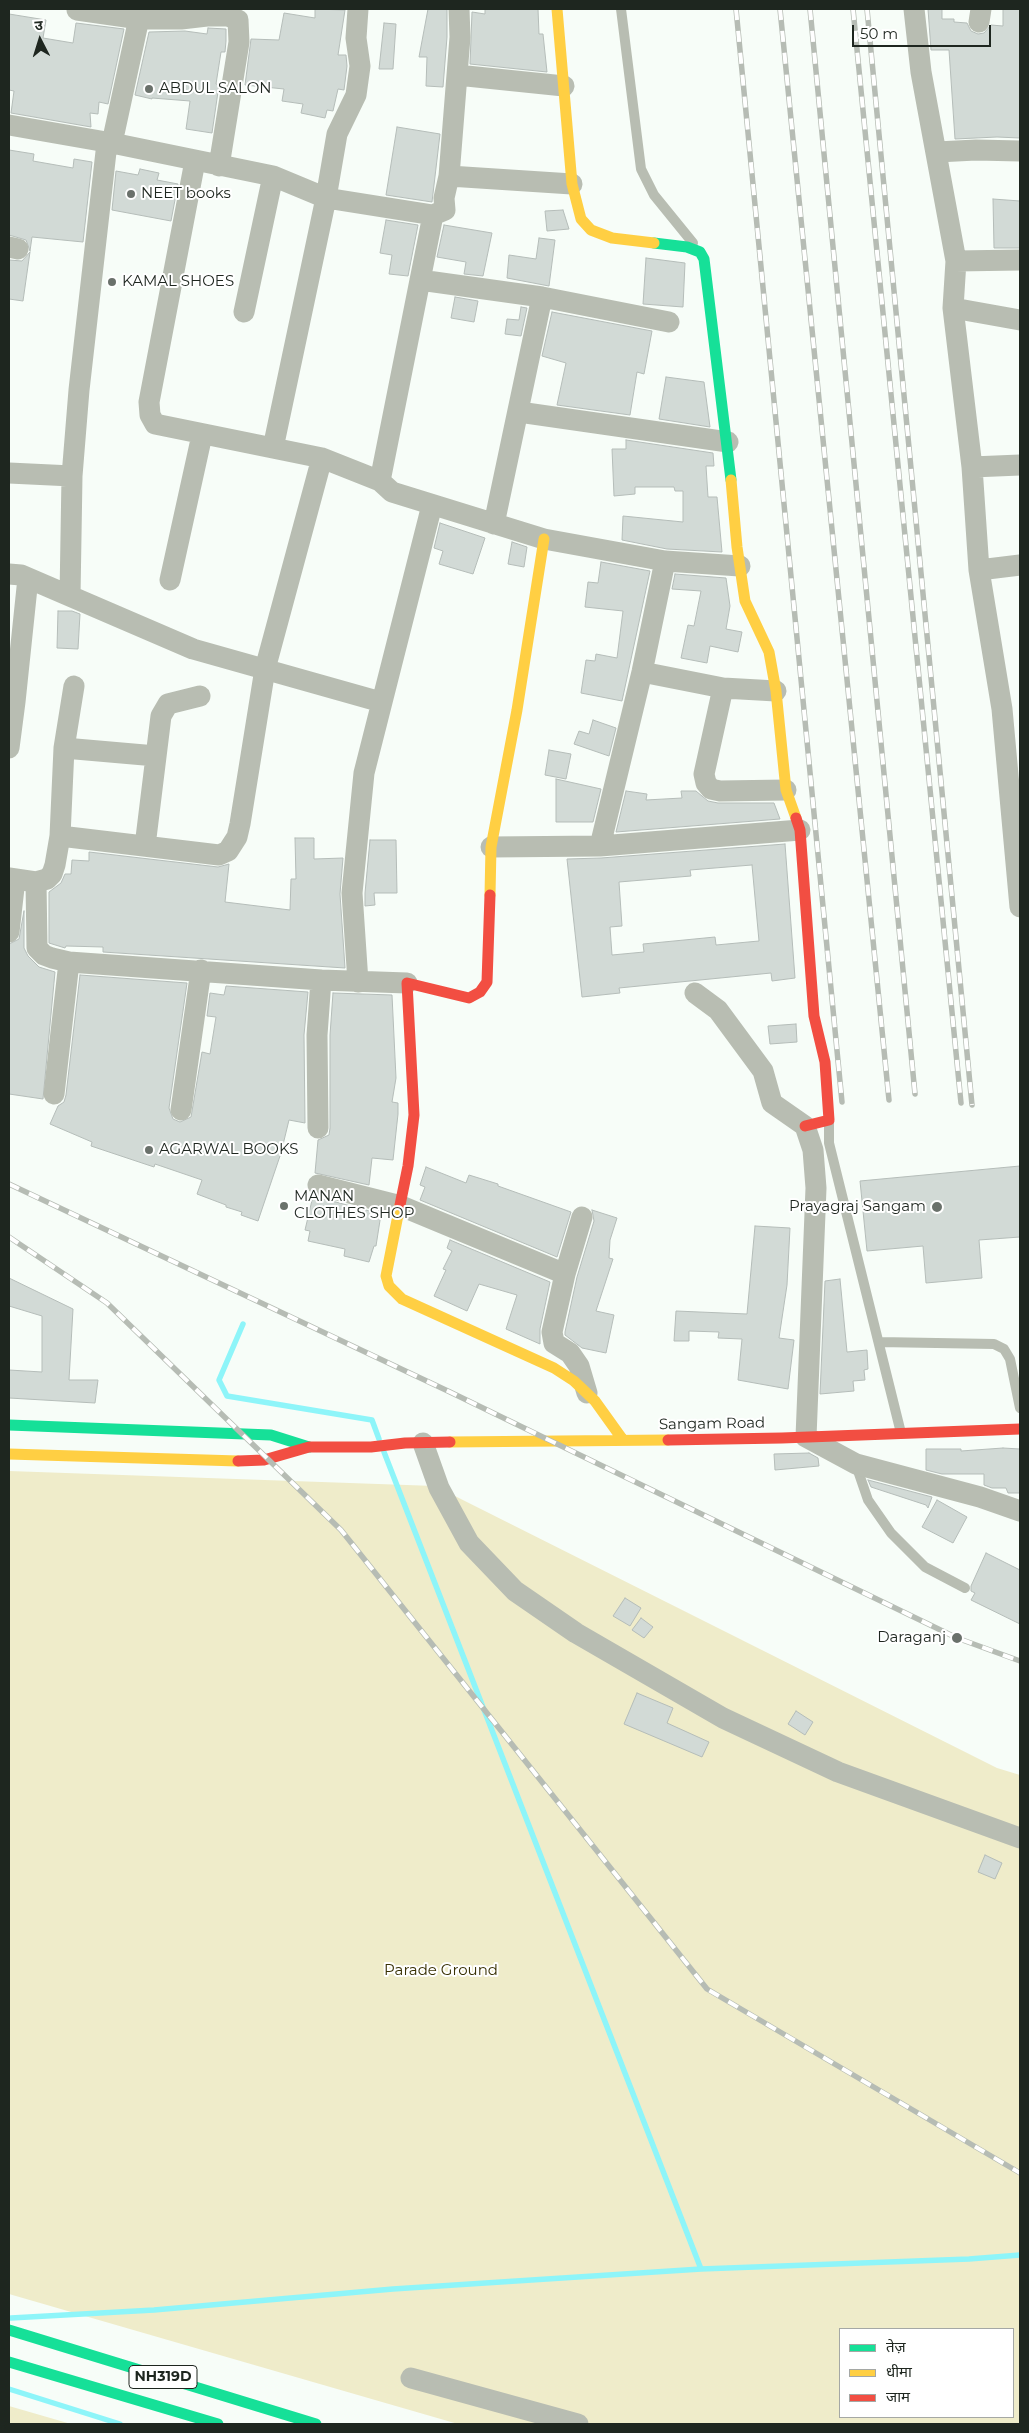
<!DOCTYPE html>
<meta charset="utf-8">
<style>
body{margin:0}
#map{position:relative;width:1029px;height:2433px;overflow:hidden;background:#f7fdf8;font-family:Montserrat,"Noto Sans Devanagari",sans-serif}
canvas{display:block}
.frame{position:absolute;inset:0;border:10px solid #1e261f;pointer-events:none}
.legend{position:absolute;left:839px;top:2328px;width:175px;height:90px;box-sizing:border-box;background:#fff;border:1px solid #a5a8a5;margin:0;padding:6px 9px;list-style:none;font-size:15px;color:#1e261f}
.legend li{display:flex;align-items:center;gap:10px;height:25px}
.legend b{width:25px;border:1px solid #a5a8a5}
.north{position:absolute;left:15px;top:15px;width:50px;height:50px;-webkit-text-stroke:4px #fff;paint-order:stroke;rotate:355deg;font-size:14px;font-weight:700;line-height:20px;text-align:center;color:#1e261f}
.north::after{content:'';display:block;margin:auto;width:18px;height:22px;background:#1e261f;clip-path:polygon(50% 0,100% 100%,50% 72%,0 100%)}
.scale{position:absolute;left:852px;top:25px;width:139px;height:22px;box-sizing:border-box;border:2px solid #1e261f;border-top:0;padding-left:6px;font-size:15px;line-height:18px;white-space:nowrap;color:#1e261f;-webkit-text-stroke:4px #fff;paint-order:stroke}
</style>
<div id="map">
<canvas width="1029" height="2433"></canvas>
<div class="frame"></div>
<ul class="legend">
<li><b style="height:6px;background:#16e098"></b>तेज़</li>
<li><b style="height:6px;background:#ffcf43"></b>धीमा</li>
<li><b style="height:6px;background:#f24e42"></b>जाम</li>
</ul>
<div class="north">उ</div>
<div class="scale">50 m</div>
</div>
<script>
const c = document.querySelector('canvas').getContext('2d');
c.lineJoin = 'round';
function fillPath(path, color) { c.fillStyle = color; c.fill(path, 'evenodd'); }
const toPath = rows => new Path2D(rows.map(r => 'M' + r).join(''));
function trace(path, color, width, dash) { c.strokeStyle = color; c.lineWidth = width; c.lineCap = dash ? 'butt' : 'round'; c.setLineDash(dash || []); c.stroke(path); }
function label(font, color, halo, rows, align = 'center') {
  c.font = font + ' Montserrat,sans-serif'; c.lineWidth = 4; c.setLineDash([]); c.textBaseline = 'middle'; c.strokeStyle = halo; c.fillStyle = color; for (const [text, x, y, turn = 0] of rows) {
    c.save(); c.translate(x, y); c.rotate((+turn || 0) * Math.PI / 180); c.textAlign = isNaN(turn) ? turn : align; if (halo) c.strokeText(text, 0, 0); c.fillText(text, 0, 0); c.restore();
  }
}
const green = toPath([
 [9,1471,435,1486,997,1768,1020,1775,1020,2424,458,2424,9,2294],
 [840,2329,1013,2329,1013,2417,840,2417],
 [9,2406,71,2424,9,2424]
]);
const stream = toPath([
 [243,1324,219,1380,227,1396,372,1420,379,1439],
 [384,1452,701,2269],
 [11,2318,154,2310,393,2289,701,2269,969,2259,1020,2255],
 [9,2389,120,2424]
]);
const building = toPath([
 [315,9,345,10,338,55,346,55,347,66,344,90,338,89,333,111,327,110,325,118,301,113,303,104,282,101,284,89,245,85,251,39,279,40,284,13,315,18,315,9],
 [428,9,447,9,447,37,443,87,426,86,427,57,419,57,428,9],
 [485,9,538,9,539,34,543,34,547,72,470,64,472,12,485,14,485,9],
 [928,9,942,9,942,19,954,19,954,22,967,23,971,31,978,34,984,33,991,25,1003,26,1003,9,1020,9,1020,138,997,137,955,139,949,50,931,50,928,9],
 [9,14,46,20,43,38,73,43,76,23,124,29,108,104,99,102,98,114,90,113,91,127,11,113,14,91,9,90,9,14],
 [384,23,396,24,393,69,379,69,384,23],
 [208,28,226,29,226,41,225,52,221,52,216,84,219,85,212,133,186,129,190,101,152,98,152,99,135,95,149,32,185,31,207,34,208,28],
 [397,127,440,134,432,202,386,195,397,127],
 [9,150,34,154,33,161,73,168,74,159,92,162,83,242,32,237,30,251,26,240,9,235,9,150],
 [140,169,159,173,157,180,178,184,171,221,112,210,116,171,138,175,140,169],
 [993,199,1020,201,1020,248,994,248,993,199],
 [563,210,569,229,547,231,545,211,563,210],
 [386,220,418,225,408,276,389,274,392,255,380,253,386,220],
 [444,225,492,233,483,276,464,274,466,262,437,257,444,225],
 [539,238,555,240,549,286,507,278,509,255,536,259,539,238],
 [30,252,23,301,9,299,9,260,22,261,30,252],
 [646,258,685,263,683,307,643,304,646,258],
 [455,297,478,301,474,322,451,318,455,297],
 [521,307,527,308,521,336,505,334,507,319,519,320,521,307],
 [552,312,652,331,644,374,637,372,630,415,557,405,566,363,542,356,552,312],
 [666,377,704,382,710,427,659,419,666,377],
 [626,440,713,453,714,466,706,466,708,497,717,497,722,552,667,549,622,540,623,516,683,522,683,491,675,491,674,487,635,487,635,494,614,496,612,449,626,449,626,440],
 [440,523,485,538,473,574,439,564,443,551,434,548,440,523],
 [512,542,527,547,524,567,508,564,512,542],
 [601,562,650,571,622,701,581,693,586,660,595,661,596,654,617,658,623,611,585,607,588,582,598,583,601,562],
 [675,574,726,578,730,606,726,629,742,632,738,652,710,646,707,663,681,658,688,625,694,626,701,591,672,589,675,574],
 [58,611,72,611,80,614,78,649,57,648,58,611],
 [593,720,616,728,609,756,574,744,579,731,589,734,593,720],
 [549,750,571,754,566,779,545,775,549,750],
 [556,779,601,789,593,822,556,822,556,779],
 [626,791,647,794,646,800,682,798,681,791,696,791,708,801,718,803,774,803,780,819,616,832,626,791],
 [295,838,314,838,314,859,343,858,340,894,345,968,103,952,103,947,66,946,65,948,49,943,49,892,61,883,65,874,71,874,72,860,89,861,89,852,218,867,229,864,225,902,290,910,291,879,296,879,295,838],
 [370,840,396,840,397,893,374,893,375,905,365,906,365,893,370,840],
 [785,844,795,978,772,981,771,973,619,988,620,993,582,997,567,859,601,858,785,844],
 [752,865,759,941,716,945,715,937,643,944,644,952,612,955,610,927,622,926,619,882,691,876,690,870,752,865],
 [24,911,24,948,28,956,39,967,55,972,43,1099,9,1094,9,944,19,939,24,911],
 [80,975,187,983,169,1108,173,1119,180,1122,191,1117,202,1052,210,1054,216,1017,207,1016,210,993,224,995,226,986,308,992,304,1035,305,1123,289,1120,281,1153,258,1221,241,1215,242,1212,226,1207,226,1205,197,1194,202,1180,155,1164,154,1167,91,1146,92,1142,50,1124,58,1106,64,1102,66,1095,80,975],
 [333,993,392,995,396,1078,392,1102,398,1103,398,1114,393,1160,372,1158,369,1185,315,1173,318,1140,329,1135,330,1128,330,1035,333,993],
 [796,1024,797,1042,770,1044,768,1026,796,1024],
 [1020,1166,1020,1237,979,1240,982,1278,926,1283,923,1246,867,1251,860,1181,1020,1166],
 [426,1167,466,1183,469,1175,498,1184,498,1186,571,1212,557,1257,420,1200,425,1187,420,1185,426,1167],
 [313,1196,381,1214,376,1246,374,1246,369,1262,344,1256,345,1249,308,1241,310,1231,305,1230,313,1196],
 [592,1210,617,1218,610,1240,609,1258,613,1259,596,1311,614,1315,606,1353,582,1348,565,1335,565,1332,577,1277,594,1221,592,1210],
 [755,1226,790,1228,787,1285,779,1338,794,1340,788,1389,738,1380,742,1339,718,1338,719,1332,689,1331,689,1341,674,1341,676,1311,747,1314,755,1226],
 [450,1240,550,1282,540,1329,540,1344,506,1329,517,1295,479,1284,467,1311,434,1296,446,1270,443,1269,452,1251,447,1248,450,1240],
 [9,1278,73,1309,69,1380,98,1380,95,1403,9,1398,9,1370,42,1372,42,1316,9,1306,9,1278],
 [840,1279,847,1352,867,1350,868,1369,864,1370,865,1380,853,1381,854,1391,820,1394,825,1281,840,1279],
 [1003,1448,1020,1449,1020,1493,1008,1493,1006,1488,992,1488,984,1485,984,1474,942,1474,926,1470,926,1449,961,1449,961,1451,1003,1448],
 [809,1453,818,1458,819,1466,775,1470,774,1454,809,1453],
 [868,1480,932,1497,928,1508,926,1505,871,1487,868,1480],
 [937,1500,967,1517,953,1543,922,1527,937,1500],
 [986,1553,1020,1570,1020,1624,971,1600,975,1593,971,1591,971,1586,986,1553],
 [625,1598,641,1608,630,1626,613,1616,625,1598],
 [641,1618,653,1627,644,1638,632,1630,641,1618],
 [637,1693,673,1708,667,1723,709,1742,702,1757,624,1724,637,1693],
 [796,1711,813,1722,805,1735,788,1724,796,1711],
 [985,1855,1002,1863,995,1879,978,1872,985,1855]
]);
const lane = toPath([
 [621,9,641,169,654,195,693,243],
 [829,1121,829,1143,901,1433],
 [879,1342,994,1344,1004,1349,1010,1359,1020,1408],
 [856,1465,868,1500,891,1533,925,1567,965,1588]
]);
const street = toPath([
 [914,9,921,72,956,261,953,308,972,467,979,570,1002,709,1020,907],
 [77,10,140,19,181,19,207,16,228,16,238,20,239,42,219,166],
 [979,22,981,9],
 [457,75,564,86],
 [9,125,112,143,273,176,326,198,433,215,445,210,444,198,449,176,460,37,459,9],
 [112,143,141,9],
 [937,152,976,150,1020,151],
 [195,161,149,402,150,415,155,424,322,458,380,481,392,492,544,539,665,561,740,566],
 [449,176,572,184],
 [9,247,18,249],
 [956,261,1020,260],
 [420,280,542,297,669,322],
 [953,308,1020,320],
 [244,312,273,176],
 [519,412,728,442],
 [273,448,326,198,337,134,356,95,360,66,356,38,358,9],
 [972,467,1020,465],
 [9,473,72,476],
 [380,481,433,215],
 [494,524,542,297],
 [979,570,1020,565],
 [9,574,21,575,193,649,381,702],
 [170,580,202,435],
 [70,596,72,476,79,390,107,143],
 [642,672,723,688,776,691],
 [723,688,704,774,706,783,711,789,720,791,786,790],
 [9,702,15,702,9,748],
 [15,702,28,578],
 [64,748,156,756],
 [60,836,219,855,228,851,237,837,240,824,265,669,322,458],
 [145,846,161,716,168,704,200,696],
 [600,846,642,672,665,561],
 [491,847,600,846,800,830],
 [9,878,36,882,37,948,44,955,52,958,69,962,321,980,407,983],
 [36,882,47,879,52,874,55,865,60,836,64,748,74,686],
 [9,932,15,879],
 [358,982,352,893,364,773,432,505],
 [695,993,718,1010,763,1071,772,1103,805,1126,813,1150,816,1188,806,1437,856,1464,980,1497,1020,1511],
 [54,1094,69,962],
 [181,1110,201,970],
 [318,1128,317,1035,321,980],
 [318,1185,401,1206,565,1274],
 [582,1217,565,1274,552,1332,554,1343,570,1353,579,1366,587,1393],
 [423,1443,439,1488,469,1543,515,1591,576,1633,723,1718,838,1772,1020,1838],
 [411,2378,578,2424]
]);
const fast = toPath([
 [654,243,687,247,700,252,704,259,731,480],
 [9,1425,271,1435,309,1447],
 [9,2330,316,2424],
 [9,2362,218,2424]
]);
const slow = toPath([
 [557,9,572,184,581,219,591,230,612,238,654,243],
 [731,480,737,547,745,601,769,652,776,691,786,790,796,818],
 [490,895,491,847,517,710,544,539],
 [400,1205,386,1276,389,1286,402,1299,554,1368,574,1381,595,1401,623,1440],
 [450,1442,668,1440],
 [9,1454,238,1461]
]);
const jam = toPath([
 [796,818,800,830,814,1016,825,1062,829,1120,805,1126],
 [400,1205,408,1166,414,1115,407,983,469,998,480,992,487,982,490,895],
 [668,1440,782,1438,1020,1429],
 [238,1461,264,1460,309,1447,371,1447,405,1443,450,1442]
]);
const rail = toPath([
 [736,9,842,1102],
 [780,9,889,1100],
 [810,9,915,1094],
 [853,9,961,1103],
 [867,9,972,1105],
 [9,1184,450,1392,957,1638,1020,1661],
 [9,1237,107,1303,341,1530,707,1989,1020,2173]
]);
const markers = [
 [149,89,5,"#6a716b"],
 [131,194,5,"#6a716b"],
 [112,282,5,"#6a716b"],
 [149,1150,5,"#6a716b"],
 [284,1206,5,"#6a716b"],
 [937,1207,6,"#6a716b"],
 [957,1638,6,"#6a716b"]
];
const shields = [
 [163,2377,68]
];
const shieldNames = [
 ["NH319D",163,2377]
];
const poiNames = [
 ["ABDUL SALON",159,89],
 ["NEET books",141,194],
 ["KAMAL SHOES",122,282],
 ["AGARWAL BOOKS",159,1150],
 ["MANAN",294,1197],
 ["CLOTHES SHOP",294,1214],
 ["Prayagraj Sangam",926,1207,"right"],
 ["Daraganj",946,1638,"right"]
];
const streetNames = [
 ["Sangam Road",712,1424,-1]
];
const parkNames = [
 ["Parade Ground",441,1971]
];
fillPath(green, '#efecca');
trace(stream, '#8ef5f9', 5.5);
fillPath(building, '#d2dad6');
trace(building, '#b5bdb9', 1);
trace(lane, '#b8bdb2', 10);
trace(street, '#b8bdb2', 21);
trace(fast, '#16e098', 11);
trace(slow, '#ffcf43', 11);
trace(jam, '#f24e42', 11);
trace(rail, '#b6bcb4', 5.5);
trace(rail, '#fff', 4, [11]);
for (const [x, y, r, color] of markers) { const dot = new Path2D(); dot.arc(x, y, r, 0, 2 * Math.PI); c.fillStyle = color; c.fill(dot); trace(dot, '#fff', 2); }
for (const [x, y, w] of shields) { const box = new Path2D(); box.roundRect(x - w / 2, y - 11.5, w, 23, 4); c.fillStyle = '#fff'; c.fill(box); trace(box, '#1e261f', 1); }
label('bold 14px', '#1e261f', null, shieldNames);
label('15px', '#1e261f', '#fff', poiNames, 'left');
label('15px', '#1e261f', '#fff', streetNames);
label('15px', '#383003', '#fff', parkNames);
</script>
